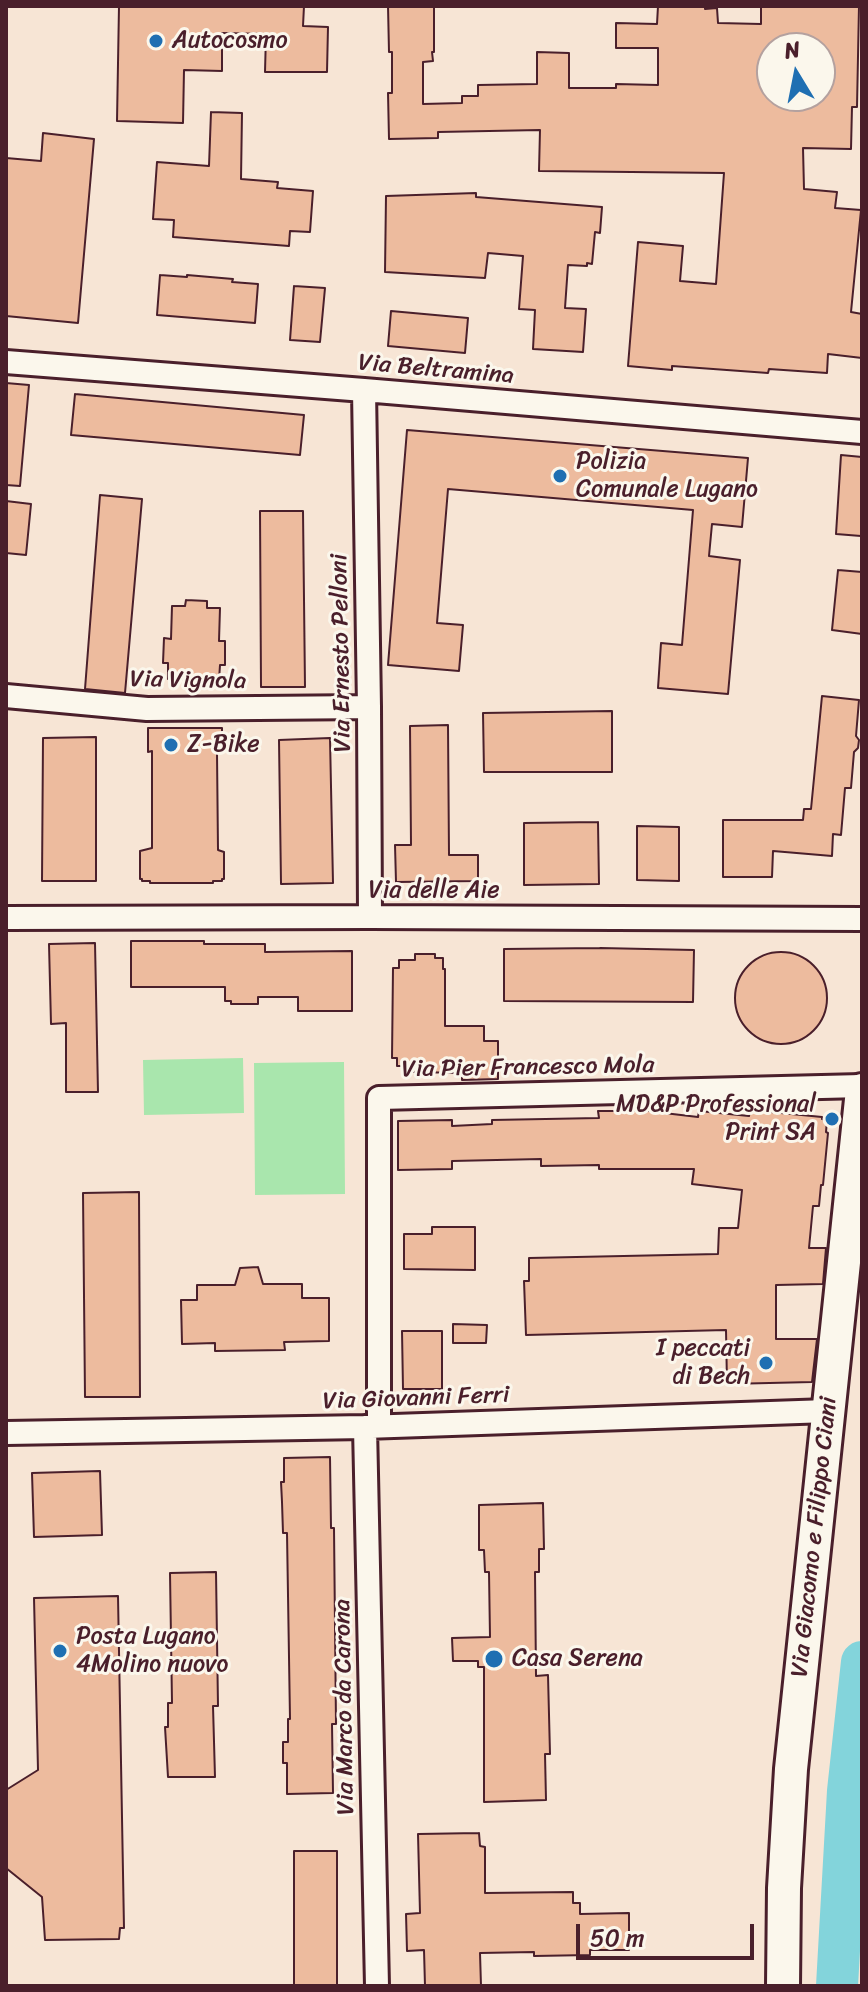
<!DOCTYPE html>
<style>
body{margin:0}
#map{position:relative;width:868px;height:1992px;overflow:hidden;background:#f7e5d5;font-family:Sriracha,sans-serif}
canvas{display:block}
.frame{position:absolute;inset:0;border:8px solid #4a1f2b;pointer-events:none}
.north{position:absolute;left:756px;top:32px;width:80px;height:80px;box-sizing:border-box;background:#fbf7ec;border:2px solid #b4a19f;border-radius:50%;rotate:350deg;font-size:22px;font-weight:700;line-height:32px;text-align:center;color:#4a1f2b}
.north::after{content:'';display:block;margin:auto;width:28px;height:36px;background:#1f6fb2;clip-path:polygon(50% 0,100% 100%,50% 72%,0 100%)}
.scale{position:absolute;left:576px;top:1924px;width:178px;height:36px;box-sizing:border-box;border:4px solid #4a1f2b;border-top:0;padding-left:10px;font-size:24px;line-height:28px;white-space:nowrap;color:#4a1f2b;-webkit-text-stroke:6px #fbf7ec;paint-order:stroke}
</style>
<div id="map">
<canvas width="868" height="1992"></canvas>
<div class="frame"></div>
<div class="north">N</div>
<div class="scale">50 m</div>
</div>
<script>
const c = document.querySelector('canvas').getContext('2d');
c.lineJoin = 'round';
function fillPath(path, color) { c.fillStyle = color; c.fill(path, 'evenodd'); }
const toPath = rows => new Path2D(rows.map(r => 'M' + r).join(''));
function trace(path, color, width, dash) { c.strokeStyle = color; c.lineWidth = width; c.lineCap = dash ? 'butt' : 'round'; c.setLineDash(dash || []); c.stroke(path); }
function label(font, color, halo, rows, align = 'center') {
  c.font = font + ' Sriracha,sans-serif'; c.lineWidth = 6; c.setLineDash([]); c.textBaseline = 'middle'; c.strokeStyle = halo; c.fillStyle = color; for (const [text, x, y, turn = 0] of rows) {
    c.save(); c.translate(x, y); c.rotate((+turn || 0) * Math.PI / 180); c.textAlign = isNaN(turn) ? turn : align; if (halo) c.strokeText(text, 0, 0); c.fillText(text, 0, 0); c.restore();
  }
}
const green = toPath([
 [243,1058,244,1113,144,1115,143,1060],
 [344,1062,345,1194,255,1195,254,1063]
]);
const river = toPath([
 [837,1986,848,1791,862,1662]
]);
const building = toPath([
 [119,6,304,6,303,26,328,27,327,72,265,72,266,34,222,33,222,71,184,70,183,123,117,121,119,6],
 [388,6,434,6,434,52,432,52,433,61,423,62,423,104,462,103,462,96,478,96,478,85,537,84,537,52,569,53,569,88,616,88,616,84,658,85,658,48,616,48,616,23,657,24,658,6,705,6,705,9,717,8,718,23,761,24,761,6,859,6,857,107,852,107,851,149,803,148,804,189,837,192,835,208,861,210,851,312,862,314,862,358,828,354,827,373,769,369,768,373,672,366,672,370,628,366,638,242,683,246,680,281,716,284,724,173,539,171,540,130,438,132,438,138,389,139,388,93,392,93,392,52,389,52,388,6],
 [772,48,820,48,820,96,772,96,772,48],
 [211,112,242,113,241,179,278,182,277,188,313,191,310,232,290,231,289,246,173,237,174,220,153,219,157,162,209,166,211,112],
 [43,133,94,139,78,323,6,316,6,158,41,161,43,133],
 [476,193,476,197,602,207,600,233,595,232,592,264,587,263,587,266,568,265,565,308,586,309,583,352,533,349,535,310,519,309,523,256,488,253,485,278,385,272,386,196,476,193],
 [160,275,187,277,187,275,233,279,232,282,258,284,255,323,157,315,160,275],
 [294,286,325,288,320,342,290,340,294,286],
 [391,311,468,318,465,353,388,346,391,311],
 [6,383,29,385,20,486,6,485,6,383],
 [75,394,304,415,300,455,71,435,75,394],
 [407,430,748,458,742,527,712,524,709,556,740,560,728,694,658,688,661,643,682,645,693,510,448,489,437,623,463,625,459,671,388,665,407,430],
 [841,455,862,457,861,536,836,534,841,455],
 [100,495,142,499,125,693,85,689,100,495],
 [6,501,31,504,26,555,6,553,6,501],
 [260,511,303,511,305,687,261,687,260,511],
 [838,570,862,572,862,634,832,630,838,570],
 [186,600,207,601,207,608,220,608,219,641,225,641,225,665,220,665,219,680,168,679,168,663,163,663,164,638,171,639,172,606,185,606,186,600],
 [822,696,859,700,856,736,859,740,858,748,854,752,851,788,845,788,841,835,833,834,832,856,773,851,772,877,723,877,723,820,803,820,804,809,811,809,822,696],
 [612,711,612,772,484,772,483,713,612,711],
 [448,725,449,855,478,855,478,881,396,882,395,845,411,845,410,726,448,725],
 [148,728,222,728,222,753,217,753,218,850,224,852,224,879,222,879,222,881,213,881,213,883,150,883,150,881,142,881,142,879,140,879,140,851,152,848,152,751,148,752,148,728],
 [96,737,96,881,42,881,43,738,96,737],
 [330,738,333,883,281,884,279,740,330,738],
 [598,822,599,884,524,885,524,823,598,822],
 [637,826,679,827,679,881,637,880,637,826],
 [131,941,204,941,204,944,265,944,265,952,352,951,352,1011,298,1011,298,997,258,997,258,1004,231,1004,231,1001,225,1001,225,987,131,987,131,941],
 [95,943,98,1092,66,1092,66,1023,51,1024,49,944,95,943],
 [600,948,694,950,693,1002,504,1001,504,949,600,948],
 '735 998a46 46 0 1 1 92 0a46 46 0 1 1-92 0Z',
 [415,954,435,954,435,958,443,958,443,969,445,969,445,1026,484,1026,484,1041,498,1041,498,1079,462,1080,462,1073,413,1072,413,1066,397,1066,397,1058,392,1058,393,968,399,968,399,960,415,960,415,954],
 [750,1110,822,1117,822,1119,827,1120,826,1132,828,1133,823,1185,821,1185,819,1206,813,1206,809,1248,826,1248,823,1284,776,1285,776,1339,817,1339,812,1382,727,1384,726,1330,526,1335,524,1281,529,1281,529,1258,718,1254,719,1228,738,1228,742,1190,692,1184,694,1169,599,1169,599,1165,541,1166,541,1159,452,1161,452,1169,398,1170,398,1121,452,1120,452,1126,492,1124,492,1120,599,1118,598,1111,664,1111,664,1113,698,1117,699,1111,749,1116,750,1110],
 [139,1192,140,1397,85,1397,83,1193,139,1192],
 [432,1227,475,1227,475,1270,404,1269,404,1234,432,1234,432,1227],
 [258,1267,263,1284,302,1284,302,1298,329,1298,329,1341,284,1342,285,1350,215,1351,215,1343,182,1344,181,1300,197,1300,197,1285,235,1285,240,1268,258,1267],
 [453,1324,487,1325,486,1343,453,1343,453,1324],
 [402,1331,442,1331,442,1389,403,1389,402,1331],
 [330,1457,331,1528,334,1528,336,1724,332,1724,333,1793,287,1794,287,1763,283,1763,283,1742,288,1742,288,1719,290,1719,287,1533,283,1533,282,1502,281,1482,284,1482,284,1458,330,1457],
 [100,1471,102,1535,34,1537,32,1473,100,1471],
 [543,1503,544,1549,539,1549,539,1572,535,1572,536,1676,548,1675,550,1754,545,1754,546,1800,484,1802,484,1667,478,1667,478,1661,453,1661,452,1638,490,1637,489,1572,485,1572,484,1550,479,1550,479,1505,543,1503],
 [216,1572,218,1706,213,1706,215,1777,168,1777,165,1727,168,1727,168,1703,172,1703,170,1573,216,1572],
 [118,1596,124,1928,120,1928,119,1939,45,1940,42,1897,6,1868,6,1790,38,1770,34,1598,118,1596],
 [479,1833,480,1846,485,1847,485,1893,573,1892,573,1903,580,1903,580,1914,629,1913,629,1950,590,1950,590,1955,534,1956,534,1952,480,1953,481,1986,425,1986,424,1950,407,1951,406,1914,420,1913,418,1834,479,1833],
 [294,1851,337,1851,337,1986,294,1986,294,1851]
]);
const street = toPath([
 [6,362,364,390,862,432],
 [364,390,369,707,370,917],
 [6,696,147,709,369,707],
 [6,918,370,917,862,919],
 [379,1426,379,1098,862,1086],
 [365,1427,377,1986],
 [6,1433,365,1427,828,1411]
]);
const secondary = toPath([
 [783,1986,784,1888,791,1769,862,1090]
]);
const markers = [
 [156,41,8,"#1f6fb2"],
 [560,476,8,"#1f6fb2"],
 [171,745,8,"#1f6fb2"],
 [832,1119,8,"#1f6fb2"],
 [766,1363,8,"#1f6fb2"],
 [60,1651,8,"#1f6fb2"],
 [494,1659,10,"#1f6fb2"]
];
const poiNames = [
 ["Autocosmo",172,41],
 ["Polizia",576,462],
 ["Comunale Lugano",576,490],
 ["Z-Bike",187,745],
 ["MD&P Professional",816,1105,"right"],
 ["Print SA",816,1133,"right"],
 ["I peccati",750,1349,"right"],
 ["di Bech",750,1377,"right"],
 ["Posta Lugano",76,1637],
 ["4Molino nuovo",76,1665],
 ["Casa Serena",512,1659]
];
const streetNames = [
 ["Via Beltramina",436,370,5],
 ["Via Ernesto Pelloni",342,653,-91],
 ["Via Vignola",188,681,1],
 ["Via delle Aie",434,891],
 ["Via Pier Francesco Mola",528,1068,-1],
 ["Via Giovanni Ferri",416,1399,-2],
 ["Via Giacomo e Filippo Ciani",815,1537,-84],
 ["Via Marco da Carona",345,1707,-91]
];
fillPath(green, '#a9e6ad');
trace(river, '#83d4db', 42);
fillPath(building, '#edbb9e');
trace(building, '#4a1f2b', 2);
trace(street, '#4a1f2b', 28);
trace(secondary, '#4a1f2b', 38);
trace(street, '#fbf7ec', 22);
trace(secondary, '#fbf7ec', 32);
for (const [x, y, r, color] of markers) { const dot = new Path2D(); dot.arc(x, y, r, 0, 2 * Math.PI); c.fillStyle = color; c.fill(dot); trace(dot, '#fbf7ec', 3); }
label('24px', '#4a1f2b', '#fbf7ec', poiNames, 'left');
label('24px', '#4a1f2b', '#fbf7ec', streetNames);
</script>
